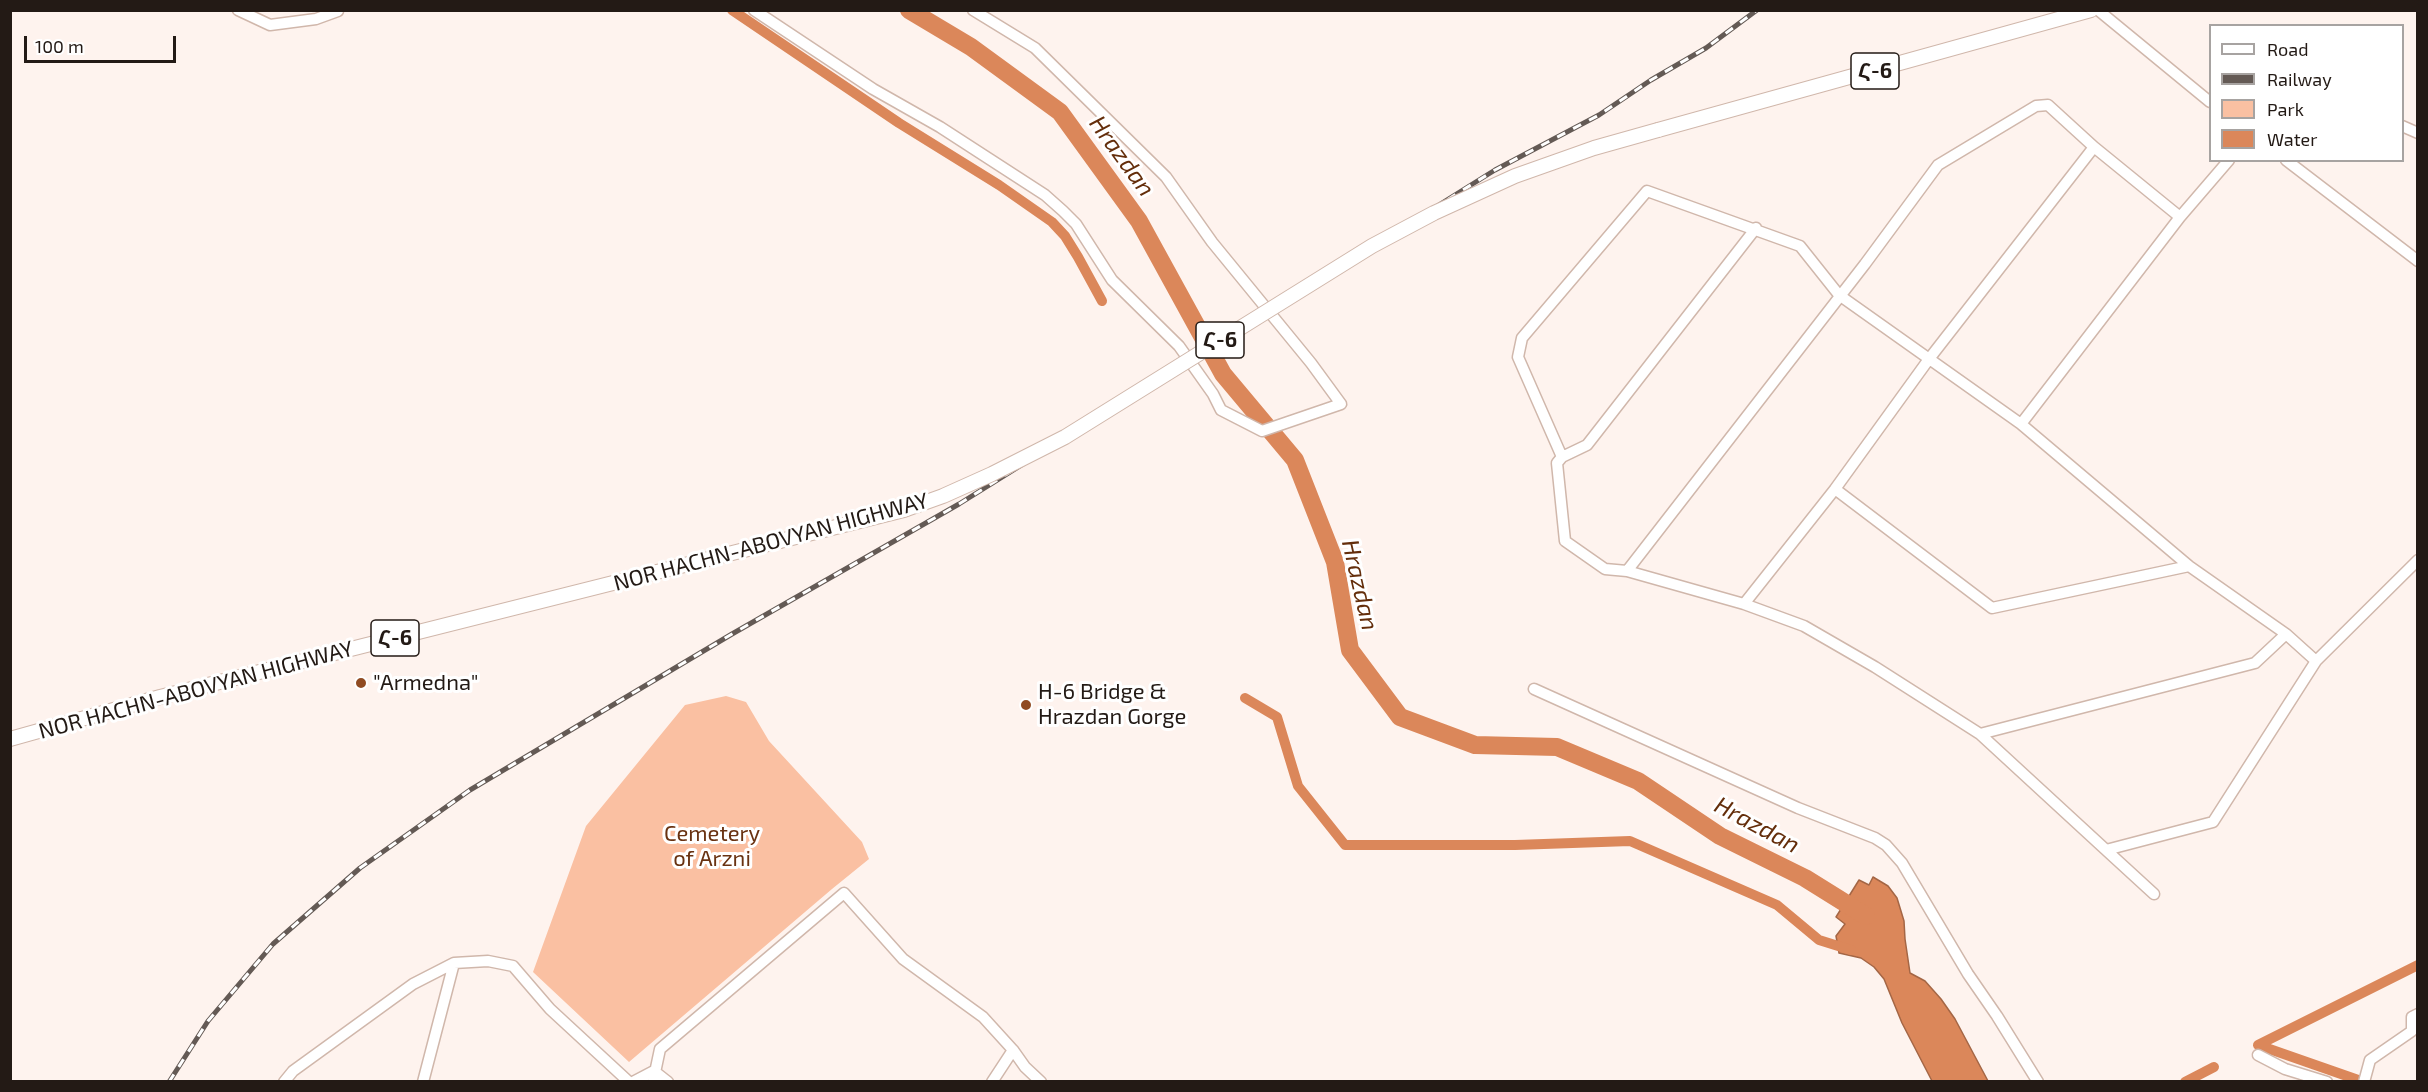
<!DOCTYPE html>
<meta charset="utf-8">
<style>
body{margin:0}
#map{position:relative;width:2428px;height:1092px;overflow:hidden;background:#fef3ee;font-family:"Exo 2",sans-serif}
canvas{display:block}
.frame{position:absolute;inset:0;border:12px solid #231a15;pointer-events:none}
.legend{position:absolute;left:2209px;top:24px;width:195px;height:138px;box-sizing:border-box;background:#fff;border:2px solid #a7a3a1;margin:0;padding:8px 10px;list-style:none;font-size:18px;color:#231a15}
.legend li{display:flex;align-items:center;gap:12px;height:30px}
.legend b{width:30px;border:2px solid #a7a3a1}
.scale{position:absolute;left:24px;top:36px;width:152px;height:27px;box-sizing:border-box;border:3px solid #231a15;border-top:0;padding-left:8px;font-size:18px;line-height:21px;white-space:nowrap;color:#231a15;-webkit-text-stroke:4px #fff;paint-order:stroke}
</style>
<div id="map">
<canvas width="2428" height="1092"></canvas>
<div class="frame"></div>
<ul class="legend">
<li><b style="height:8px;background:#fff"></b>Road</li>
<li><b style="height:8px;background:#645a55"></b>Railway</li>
<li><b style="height:16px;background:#fac0a2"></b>Park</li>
<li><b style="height:16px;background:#db875a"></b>Water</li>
</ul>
<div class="scale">100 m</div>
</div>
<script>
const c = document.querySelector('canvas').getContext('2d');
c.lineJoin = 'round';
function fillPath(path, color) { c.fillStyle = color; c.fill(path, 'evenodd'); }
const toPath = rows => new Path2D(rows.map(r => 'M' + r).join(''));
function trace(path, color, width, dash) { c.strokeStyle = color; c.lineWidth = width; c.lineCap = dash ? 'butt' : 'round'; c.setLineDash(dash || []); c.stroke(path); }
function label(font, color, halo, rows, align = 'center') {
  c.font = font + ' "Exo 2","Noto Sans Armenian",sans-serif'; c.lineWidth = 6; c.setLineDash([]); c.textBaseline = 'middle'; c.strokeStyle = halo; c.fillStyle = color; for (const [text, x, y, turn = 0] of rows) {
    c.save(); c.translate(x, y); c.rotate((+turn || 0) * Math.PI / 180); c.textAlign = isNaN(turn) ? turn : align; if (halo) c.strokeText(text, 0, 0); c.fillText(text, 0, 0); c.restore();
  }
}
const green = toPath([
 [726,696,746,702,769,741,862,842,869,859,832,889,629,1062,533,972,586,826,685,705]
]);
const water = toPath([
 [1873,877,1888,886,1897,898,1904,921,1905,939,1910,973,1925,981,1941,999,1955,1019,1988,1081,1932,1081,1902,1023,1884,979,1874,967,1861,958,1839,953,1836,936,1845,924,1836,917,1859,880,1869,885,1873,877]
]);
const canal = toPath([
 [732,10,899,123,999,185,1052,222,1065,236,1078,257,1102,301],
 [1245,698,1277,717,1298,786,1345,845,1515,845,1630,841,1777,905,1819,940,1851,950],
 [2258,1045,2418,965],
 [2258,1045,2364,1082],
 [2185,1082,2214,1067]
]);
const river = toPath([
 [909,10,971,47,1060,112,1139,221,1223,374,1295,460,1335,562,1350,650,1400,717,1475,745,1557,747,1638,781,1720,836,1805,878,1866,916]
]);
const minor = toPath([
 [238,10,270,25,316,19,338,11],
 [754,10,873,89,940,127,1045,195,1063,211,1076,224,1112,280,1179,346,1213,394,1221,410,1262,431,1341,404,1311,363,1212,242,1166,177,1035,48,973,10],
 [2098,10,2210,102],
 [2402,126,2418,133],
 [2094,147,2048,105,2036,106,1938,165,1865,264,1627,571,1744,604,1804,626,1875,667,1980,734,2255,663,2286,634],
 [2286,160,2418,261],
 [2021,424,2180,217],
 [1562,457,1587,445,1756,228],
 [1835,489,1992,608,2189,566],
 [1627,571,1605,569,1565,541,1557,463,1562,457,1518,357,1522,338,1647,191,1800,246,1839,295,2021,424,2189,566,2286,634,2316,661,2418,560],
 [1744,604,1835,489,1929,359,2094,147,2180,217,2229,160],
 [1534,689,1798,808,1875,838,1886,845,1902,863,1968,974,1997,1016,2038,1082],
 [1980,734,2106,850,2213,822,2316,661],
 [2106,850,2154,894],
 [2258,1055,2285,1069,2327,1082],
 [654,1071,668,1082],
 [284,1082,293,1071,413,984,454,963,488,961,513,966,550,1009,629,1082],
 [423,1082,454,963],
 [633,1082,654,1071],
 [653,1082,660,1049,844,893,903,959,983,1017,1013,1050,1025,1067,1041,1082],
 [992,1082,1013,1050],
 [2364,1082,2370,1060,2412,1031,2412,1017,2418,1014]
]);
const major = toPath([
 [1658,130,2091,10],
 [10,739,160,697,780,541]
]);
const rail = toPath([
 [169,1082,208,1021,273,944,360,868,470,790,732,634,959,504,1495,170,1599,115,1651,80,1706,48,1757,10]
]);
const majorBridge = toPath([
 [780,541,904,510,943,496,992,474,1065,437,1372,246,1434,213,1515,176,1594,148,1658,130]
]);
const markers = [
 [361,683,6,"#904b22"],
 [1026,705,6,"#904b22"]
];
const shields = [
 [1875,71,48],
 [1220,340,48],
 [395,638,48]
];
const shieldNames = [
 ["Հ-6",1875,71],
 ["Հ-6",1220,340],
 ["Հ-6",395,638]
];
const streetNames = [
 ["NOR HACHN-ABOVYAN HIGHWAY",771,542,-15],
 ["NOR HACHN-ABOVYAN HIGHWAY",196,690,-15]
];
const poiNames = [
 ["\"Armedna\"",373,683],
 ["H-6 Bridge &",1038,692],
 ["Hrazdan Gorge",1038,717]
];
const parkNames = [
 ["Cemetery",712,834],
 ["of Arzni",712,859]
];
const waterNames = [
 ["Hrazdan",1122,156,54],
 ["Hrazdan",1360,585,77],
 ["Hrazdan",1757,825,28]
];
fillPath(green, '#fac0a2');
fillPath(water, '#db875a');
trace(water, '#a46645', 1.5);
trace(canal, '#db875a', 10);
trace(river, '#db875a', 18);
trace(minor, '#d0b7ab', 13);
trace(major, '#d0b7ab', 16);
trace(minor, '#fff', 10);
trace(major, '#fff', 14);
trace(rail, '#645a55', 5);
trace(rail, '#fff', 3, [9]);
trace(majorBridge, '#d0b7ab', 16, []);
trace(majorBridge, '#fff', 14);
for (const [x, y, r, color] of markers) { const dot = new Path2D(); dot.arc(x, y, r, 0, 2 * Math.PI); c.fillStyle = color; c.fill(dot); trace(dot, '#fff', 2); }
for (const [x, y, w] of shields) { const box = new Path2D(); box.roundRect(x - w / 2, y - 18, w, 36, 4.5); c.fillStyle = '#fff'; c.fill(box); trace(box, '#231a15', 1.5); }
label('bold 21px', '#231a15', null, shieldNames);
label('22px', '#231a15', '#fff', streetNames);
label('22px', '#231a15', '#fff', poiNames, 'left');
label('22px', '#693211', '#fff', parkNames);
label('italic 24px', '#642e0b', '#fff', waterNames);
</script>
